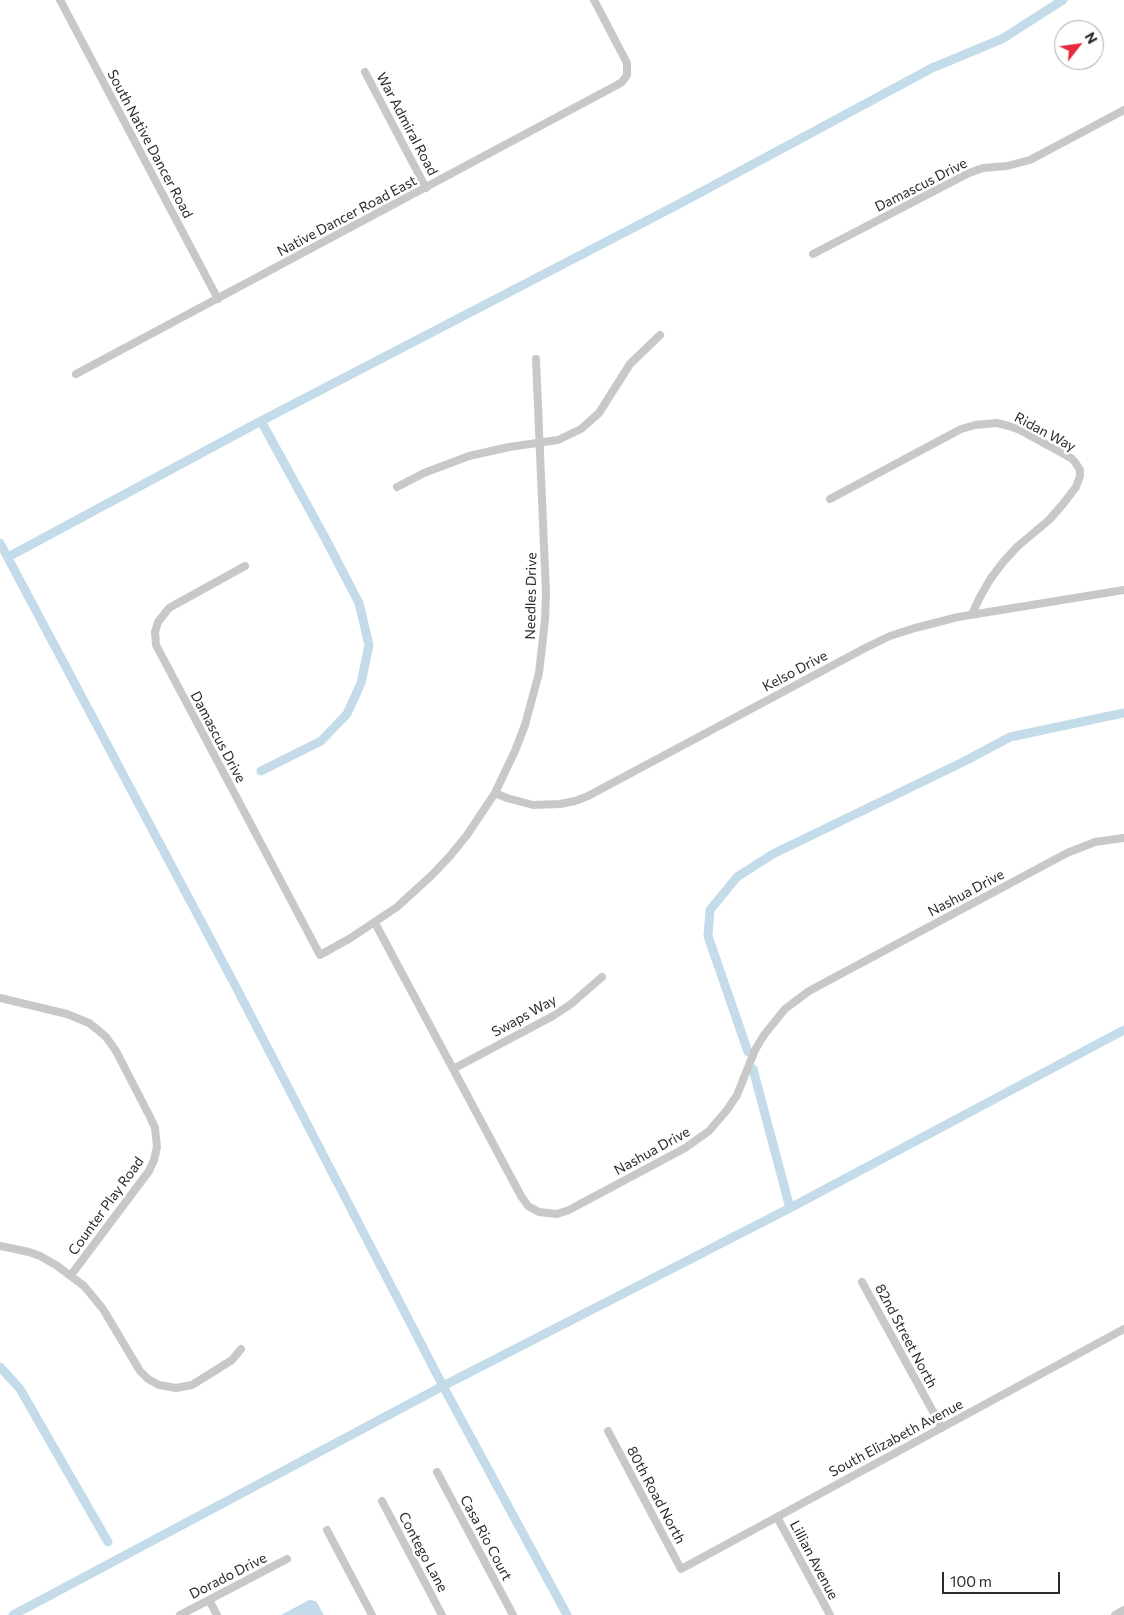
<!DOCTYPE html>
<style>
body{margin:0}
#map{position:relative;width:1124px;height:1615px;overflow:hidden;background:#fff;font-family:Commissioner,sans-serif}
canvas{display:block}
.north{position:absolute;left:1054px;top:20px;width:50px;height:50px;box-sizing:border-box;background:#fff;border:1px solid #aaa;border-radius:50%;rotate:60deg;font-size:14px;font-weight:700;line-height:20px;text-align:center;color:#2b2b2b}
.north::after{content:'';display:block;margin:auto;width:18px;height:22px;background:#e42c3d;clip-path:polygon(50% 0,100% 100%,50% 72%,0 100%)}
.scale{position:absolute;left:942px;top:1572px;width:118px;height:22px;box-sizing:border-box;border:2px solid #2b2b2b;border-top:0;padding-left:6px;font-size:15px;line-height:18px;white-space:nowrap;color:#2b2b2b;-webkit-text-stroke:4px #fff;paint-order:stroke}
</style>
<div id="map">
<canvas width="1124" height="1615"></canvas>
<div class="north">N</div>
<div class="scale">100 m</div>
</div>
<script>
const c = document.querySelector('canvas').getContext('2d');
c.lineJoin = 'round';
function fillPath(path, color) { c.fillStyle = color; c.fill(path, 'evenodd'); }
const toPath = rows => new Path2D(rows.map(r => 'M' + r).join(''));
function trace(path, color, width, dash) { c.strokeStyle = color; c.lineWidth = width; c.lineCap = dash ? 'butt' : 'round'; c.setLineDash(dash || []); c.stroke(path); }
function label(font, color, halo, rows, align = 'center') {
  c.font = font + ' Commissioner,sans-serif'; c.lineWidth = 5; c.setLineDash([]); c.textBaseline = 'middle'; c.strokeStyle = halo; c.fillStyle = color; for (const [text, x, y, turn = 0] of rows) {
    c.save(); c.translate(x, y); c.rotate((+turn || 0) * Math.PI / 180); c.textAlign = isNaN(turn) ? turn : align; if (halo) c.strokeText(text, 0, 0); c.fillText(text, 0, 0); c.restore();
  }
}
const water = toPath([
 [309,1600,316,1601,324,1615,281,1615]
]);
const canal = toPath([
 [261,421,324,536,359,603,369,645,361,683,347,714,321,741,261,771],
 [0,543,236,987,443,1386,567,1615],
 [8,557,261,421,679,204,932,68,1002,39,1063,0],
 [748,1052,708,936,710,910,737,877,773,854,965,761,1010,737,1124,713],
 [753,1069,790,1208],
 [0,1367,20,1389,108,1542],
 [13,1615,443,1386,790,1208,1124,1030]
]);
const street = toPath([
 [60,0,218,299],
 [365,72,426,188],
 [813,254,969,173,983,168,1007,166,1030,160,1124,110],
 [76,374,617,85,622,82,627,75,627,63,594,0],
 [397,487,424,473,469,456,509,447,558,440,581,429,599,413,630,364,660,335],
 [830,499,961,429,975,425,997,423,1009,426,1020,430,1071,458,1075,462,1080,470,1080,476,1076,487,1063,504,1049,520,1018,546,1004,561,991,578,980,597,972,614],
 [245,566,169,608,158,622,155,632,156,645,320,955,349,939,397,907,432,875,450,856,467,835,495,793,515,751,525,725,539,673,545,620,546,593,536,359],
 [495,793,507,798,533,805,560,804,575,801,588,796,867,647,890,636,915,628,958,617,1124,590],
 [375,923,521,1196,528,1206,539,1212,557,1214,569,1210,685,1148,709,1131,727,1110,737,1095,755,1050,764,1035,785,1009,809,991,1067,853,1095,842,1124,838],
 [0,998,67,1014,89,1023,98,1030,106,1037,116,1051,150,1117,155,1128,157,1147,154,1160,149,1171,71,1275],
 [453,1069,553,1016,571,1004,602,977],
 [0,1246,29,1252,40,1256,56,1265,84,1286,103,1309,140,1371,148,1379,159,1385,176,1388,192,1385,232,1360,241,1349],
 [862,1282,942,1428],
 [608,1431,681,1569,1124,1329],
 [437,1472,513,1615],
 [382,1501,442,1615],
 [777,1517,830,1615],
 [327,1530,372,1615],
 [209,1600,217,1615],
 [180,1615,287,1559],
 [1115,1615,1124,1610]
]);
const streetNames = [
 ["War Admiral Road",407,124,62],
 ["South Native Dancer Road",150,144,62],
 ["Damascus Drive",921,185,-27],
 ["Native Dancer Road East",347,216,-28],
 ["Ridan Way",1045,432,28],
 ["Needles Drive",531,596,-89],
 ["Kelso Drive",795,671,-28],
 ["Damascus Drive",218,737,62],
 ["Nashua Drive",966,893,-28],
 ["Swaps Way",524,1016,-29],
 ["Nashua Drive",652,1151,-29],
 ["Counter Play Road",106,1206,-54],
 ["82nd Street North",906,1336,62],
 ["South Elizabeth Avenue",896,1438,-28],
 ["80th Road North",656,1495,62],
 ["Casa Rio Court",486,1538,62],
 ["Contego Lane",423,1552,62],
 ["Lillian Avenue",814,1560,62],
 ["Dorado Drive",228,1576,-27]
];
fillPath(water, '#c4dcea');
trace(canal, '#c4dcea', 9);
trace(street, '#c8c8c8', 8);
label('14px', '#2b2b2b', '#fff', streetNames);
</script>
